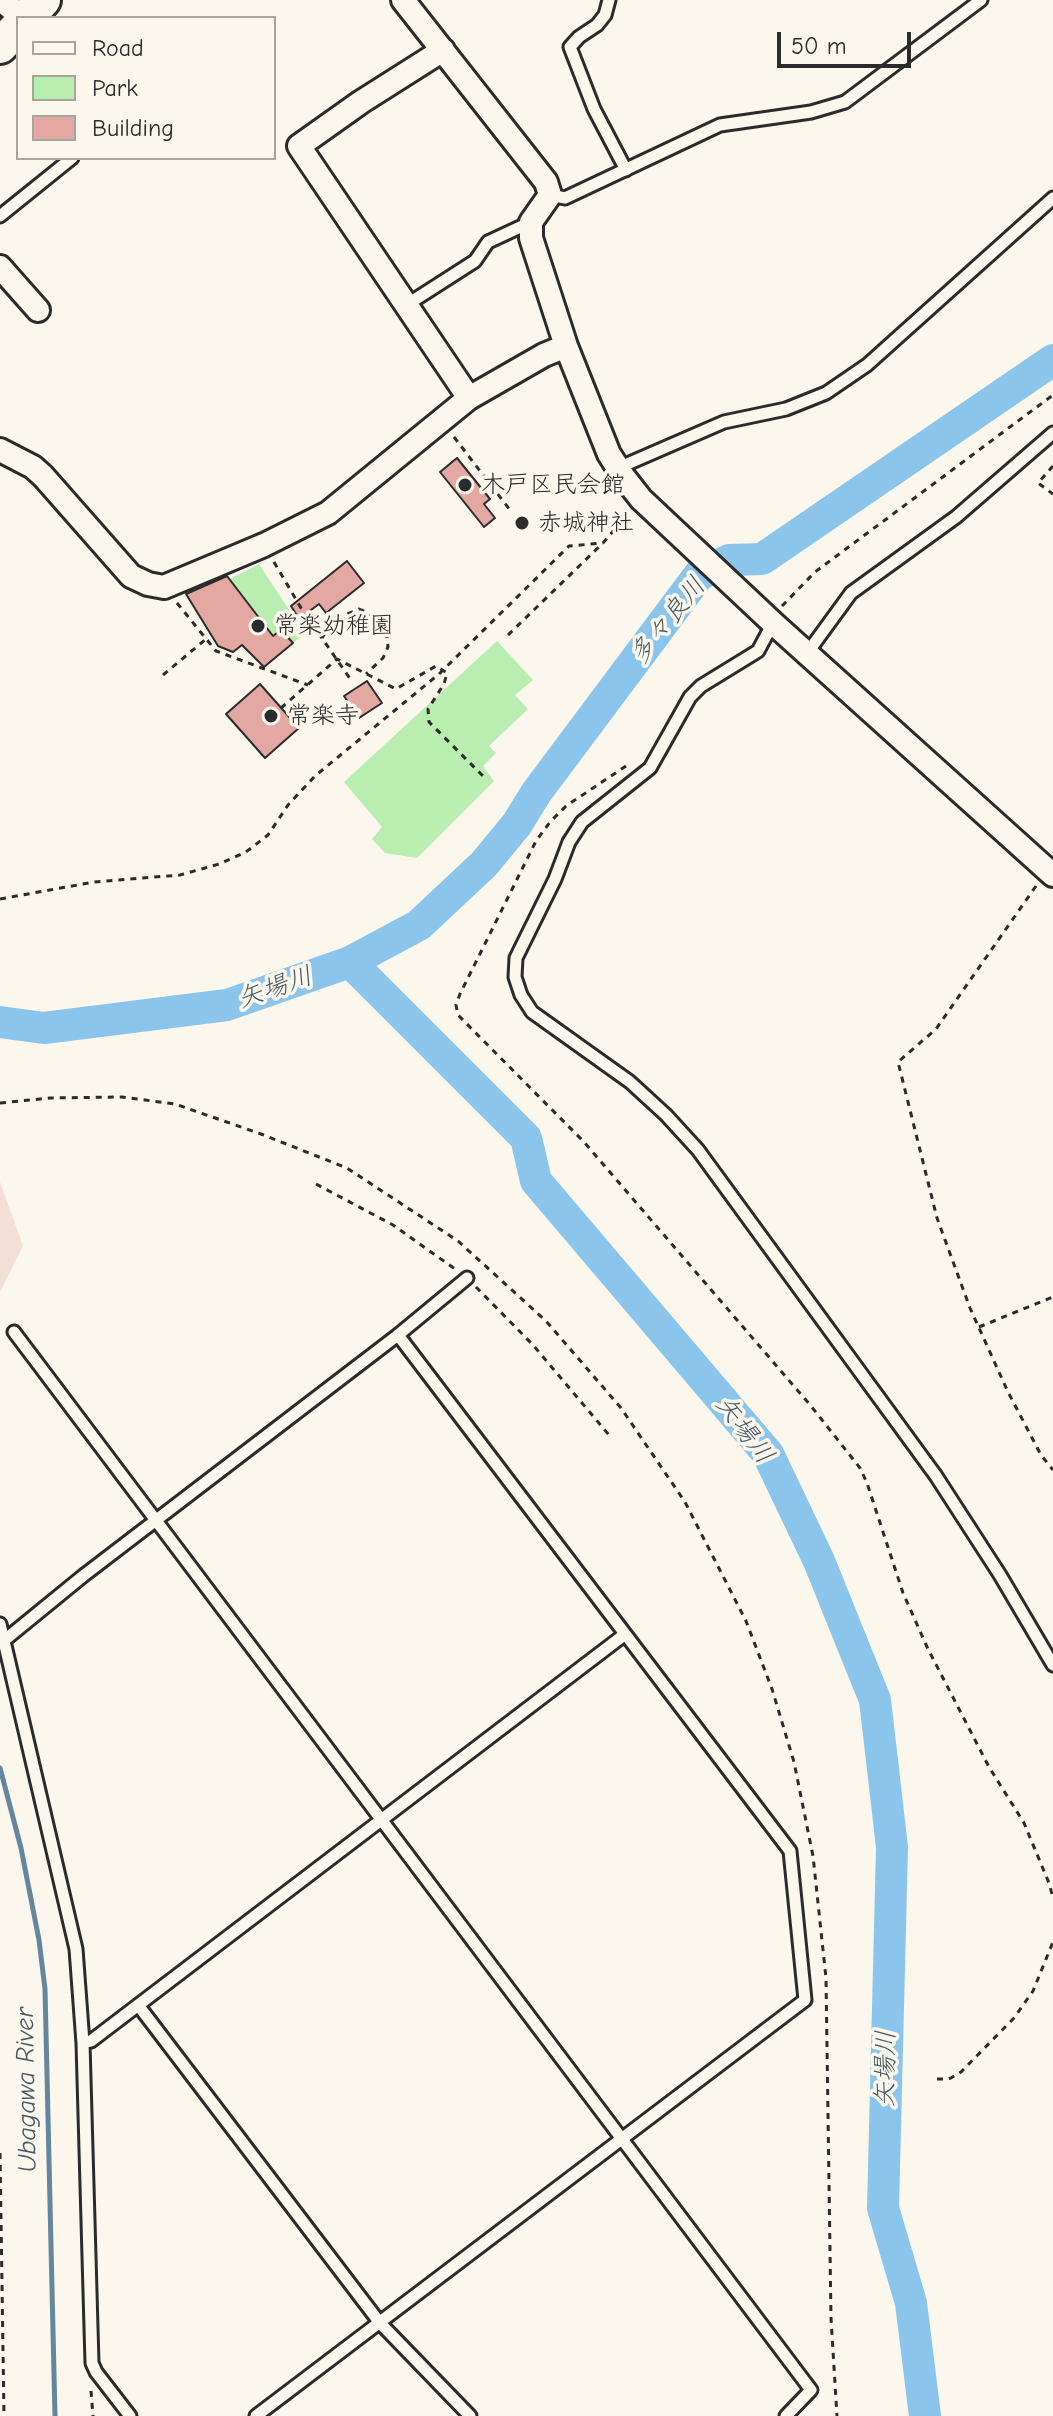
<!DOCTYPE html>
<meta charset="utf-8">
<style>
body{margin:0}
#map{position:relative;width:1053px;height:2416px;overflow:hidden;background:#fbf7ec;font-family:"Comic Neue",sans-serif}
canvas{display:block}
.legend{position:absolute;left:16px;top:16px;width:260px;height:144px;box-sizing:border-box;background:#fbf7ec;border:2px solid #a8a59f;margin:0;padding:10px 14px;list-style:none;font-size:24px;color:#2b2b2b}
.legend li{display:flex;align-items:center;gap:16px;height:40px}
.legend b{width:40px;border:2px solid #a8a59f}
.scale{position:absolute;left:777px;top:32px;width:134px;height:36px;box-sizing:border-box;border:4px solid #2b2b2b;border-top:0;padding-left:10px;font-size:24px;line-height:28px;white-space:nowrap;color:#2b2b2b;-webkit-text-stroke:6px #fbf7ec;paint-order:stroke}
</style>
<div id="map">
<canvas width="1053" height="2416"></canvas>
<ul class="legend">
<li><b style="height:10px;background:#fbf7ec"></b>Road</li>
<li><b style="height:22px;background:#b9eeb0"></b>Park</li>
<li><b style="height:22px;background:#e3a8a2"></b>Building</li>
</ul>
<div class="scale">50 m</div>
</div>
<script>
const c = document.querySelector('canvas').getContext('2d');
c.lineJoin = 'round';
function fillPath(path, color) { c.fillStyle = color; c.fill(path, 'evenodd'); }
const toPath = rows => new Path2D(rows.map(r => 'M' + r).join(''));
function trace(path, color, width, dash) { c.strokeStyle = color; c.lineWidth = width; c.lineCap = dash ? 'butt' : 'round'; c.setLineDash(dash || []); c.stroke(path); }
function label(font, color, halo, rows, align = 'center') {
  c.font = font + ' "Comic Neue","Klee One",sans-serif'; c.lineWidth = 7; c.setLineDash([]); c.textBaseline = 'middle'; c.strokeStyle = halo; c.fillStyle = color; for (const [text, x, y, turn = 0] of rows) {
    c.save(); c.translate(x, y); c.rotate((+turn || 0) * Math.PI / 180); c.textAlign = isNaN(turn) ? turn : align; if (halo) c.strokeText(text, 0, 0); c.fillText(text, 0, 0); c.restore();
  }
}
const built = toPath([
 [0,1182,23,1246,0,1292]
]);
const green = toPath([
 [259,564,305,634,293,643,281,630,273,636,230,579],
 [497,641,533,680,515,695,528,709,489,746,496,753,483,766,494,781,417,858,385,853,372,839,382,827,344,782]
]);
const stream = toPath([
 [0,1768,21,1848,39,1940,45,1989,55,2416]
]);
const river = toPath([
 [350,962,526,1138,536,1181,768,1454,819,1561,875,1700,892,1847,883,2208,911,2303,925,2416],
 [0,1022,44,1028,227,1005,350,962,419,925,484,864,517,824,536,793,699,575,729,560,762,559,1053,360]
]);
const building = toPath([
 [457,458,490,499,484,504,495,518,484,527,440,472,457,458],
 [347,561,364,583,326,613,319,604,299,619,291,606,347,561],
 [227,576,273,636,281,630,293,643,264,667,242,645,233,652,218,646,186,594,227,576],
 [367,681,382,703,359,718,344,696,367,681],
 [260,684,299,728,265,758,226,714,260,684]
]);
const path = toPath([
 [454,437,510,510],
 [1053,466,1038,483,1053,494],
 [274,562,301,608,351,680],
 [177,603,216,651,308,685],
 [782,606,815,572,1053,395],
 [508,635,603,543,628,514],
 [322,638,330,625,345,615,359,609,368,613,387,637,388,647,383,658,366,674],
 [163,675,206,639],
 [281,708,337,659,396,689,436,666,447,673,444,684,428,709,429,722,483,776],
 [626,766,566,806,550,822,536,841,460,994,456,1005,458,1015,584,1142,811,1406,860,1468,867,1483,903,1593,928,1649,989,1767,1024,1823,1049,1883,1053,1898],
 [1036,886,936,1029,898,1062,937,1218,970,1308,1008,1392,1041,1455,1053,1470],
 [0,899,94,882,180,875,219,864,246,852,268,835,288,805,315,776,439,674,569,546,603,543],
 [0,1103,50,1098,122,1097,175,1104,261,1134,347,1168,458,1241,546,1321,621,1408,685,1502,746,1621,772,1689,794,1762,813,1856,826,1978,831,2318,837,2416],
 [316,1184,393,1225,455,1269],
 [476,1287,533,1345,609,1435],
 [979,1327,1053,1297],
 [937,2079,949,2079,961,2072,1014,2018,1033,1991,1053,1942],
 [0,2153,4,2416],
 [91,2391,93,2416]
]);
const service = toPath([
 [609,0,605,15,597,25,579,37,570,47,594,109,626,170],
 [550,195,565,198,720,125,811,112,845,102,981,0],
 [0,216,72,158],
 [408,304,475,261,488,242,531,222],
 [618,468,724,422,786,409,826,393,867,365,1053,198],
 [773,623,758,651,701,686,690,697,650,768,582,822,569,842,555,879,516,958,515,977,521,995,532,1012,630,1082,666,1115,698,1150,936,1476,1000,1575,1053,1665],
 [808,652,851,593,956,517,1053,433],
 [14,1332,811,2390,786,2416],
 [0,1624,76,1949,83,2043,92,2363,96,2372,130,2416],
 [1,1643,83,1576,398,1335,467,1278],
 [138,2005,380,2323,470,2416],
 [83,2043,91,2041,624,1635],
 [256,2416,805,2000,790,1851,398,1335]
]);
const minor = toPath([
 [1,0,23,18],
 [403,0,546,182,550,195,531,222,531,238,566,346,609,454,623,476,641,499,773,623,1053,875],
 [443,50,361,102,299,146,469,398],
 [0,267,38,310],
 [0,450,33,467,43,476,131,576,148,584,164,587,264,545,328,513,469,398,544,355,566,346]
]);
const primary = toPath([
 [26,18,43,0],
 [0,46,18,27]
]);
const markers = [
 [465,485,8,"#2b2b2b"],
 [522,523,8,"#2b2b2b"],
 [258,626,8,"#2b2b2b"],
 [271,716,8,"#2b2b2b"]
];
const poiNames = [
 ["木戸区民会館",481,485],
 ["赤城神社",538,523],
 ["常楽幼稚園",274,626],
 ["常楽寺",287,716]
];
const waterNames = [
 ["多々良川",668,621,-51],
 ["矢場川",275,988,-19],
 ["矢場川",744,1430,53],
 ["矢場川",886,2069,-89],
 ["Ubagawa River",27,2090,-91]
];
fillPath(built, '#f4dfd6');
fillPath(green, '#b9eeb0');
trace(stream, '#65879e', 5);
trace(river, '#8cc5eb', 32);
fillPath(building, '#e3a8a2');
trace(building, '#2b2b2b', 2);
trace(service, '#2b2b2b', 17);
trace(minor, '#2b2b2b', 28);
trace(primary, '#2b2b2b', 40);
trace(path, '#2b2b2b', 3, [6, 6]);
trace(service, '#fbf7ec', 11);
trace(minor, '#fbf7ec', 22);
trace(primary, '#fbf7ec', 34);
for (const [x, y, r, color] of markers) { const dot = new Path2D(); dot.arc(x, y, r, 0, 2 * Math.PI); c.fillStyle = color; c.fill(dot); trace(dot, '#fbf7ec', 3); }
label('24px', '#2b2b2b', '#fbf7ec', poiNames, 'left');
label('italic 26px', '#485965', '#fbf7ec', waterNames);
</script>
